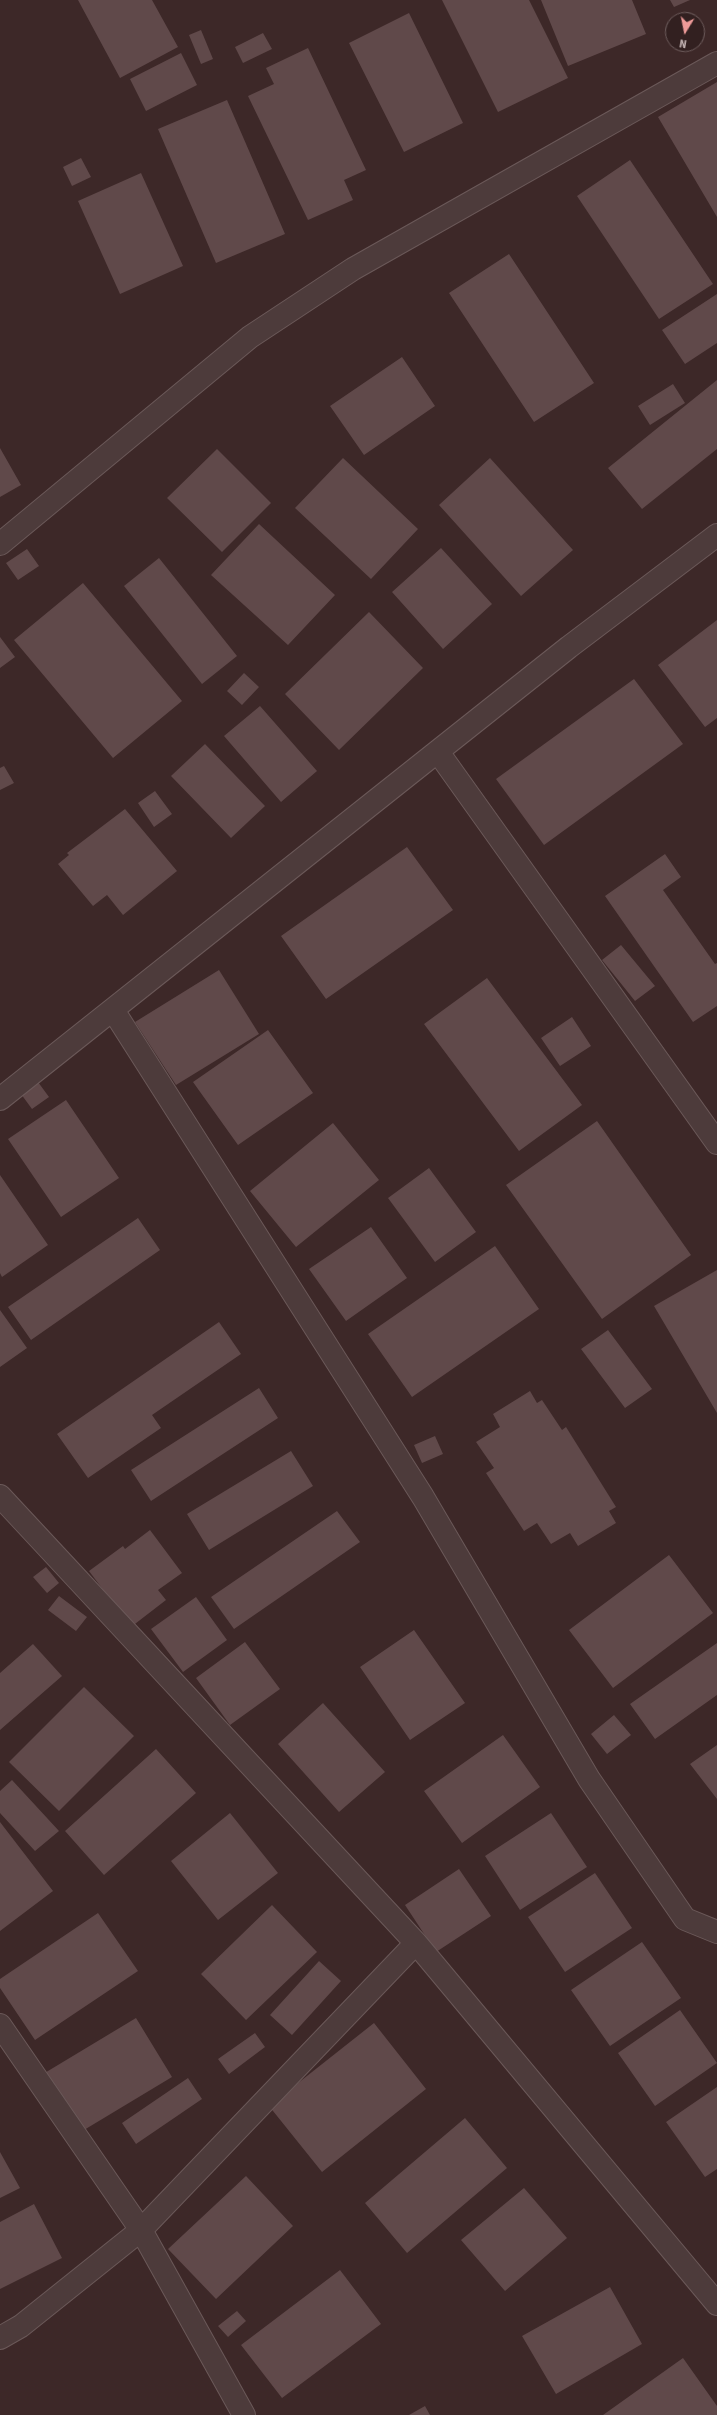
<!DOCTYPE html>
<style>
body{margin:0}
#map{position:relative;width:717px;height:2415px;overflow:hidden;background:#3d2828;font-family:"Source Sans 3",sans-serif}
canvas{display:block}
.north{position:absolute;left:665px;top:12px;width:40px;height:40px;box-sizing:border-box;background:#322020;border:1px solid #6e5d5d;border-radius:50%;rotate:190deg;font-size:11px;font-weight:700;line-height:16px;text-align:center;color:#c8b8b8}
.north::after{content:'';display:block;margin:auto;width:14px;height:18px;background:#ed9a98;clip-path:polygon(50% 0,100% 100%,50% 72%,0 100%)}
</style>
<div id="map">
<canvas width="717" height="2415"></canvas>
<div class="north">N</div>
</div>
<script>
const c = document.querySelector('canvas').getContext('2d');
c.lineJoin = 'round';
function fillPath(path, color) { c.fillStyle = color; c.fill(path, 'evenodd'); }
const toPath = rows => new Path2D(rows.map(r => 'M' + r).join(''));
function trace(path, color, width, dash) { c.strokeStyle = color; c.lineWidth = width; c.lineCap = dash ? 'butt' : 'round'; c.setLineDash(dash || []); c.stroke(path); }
const building = toPath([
 [78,0,152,0,178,47,120,78],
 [442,0,529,0,568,78,498,112],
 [541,0,632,0,646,34,568,66],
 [670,0,690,0,674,7],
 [409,13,463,123,404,152,349,43],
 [201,30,213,59,201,64,189,35],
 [263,33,272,49,243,63,235,47],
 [308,48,366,170,344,180,353,200,308,220,248,96,274,84,266,68],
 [181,53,197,85,146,111,130,79],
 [717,82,717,217,658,117],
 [227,100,285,234,216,263,158,129],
 [81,158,91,177,72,186,63,167],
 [630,160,713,284,659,319,577,196],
 [141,173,183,266,120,294,78,201],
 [509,254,594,383,534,422,449,293],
 [717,294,717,343,685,364,662,330],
 [402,357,435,406,364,455,330,406],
 [717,380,717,449,642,509,608,468],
 [673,384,685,403,650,425,638,406],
 [0,448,21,485,0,497],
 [217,449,271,503,222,552,167,498],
 [343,458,418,529,371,579,295,508],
 [490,458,573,550,521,596,439,505],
 [259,524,335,595,288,645,211,575],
 [441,548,492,604,443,649,392,592],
 [27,549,39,566,18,580,6,563],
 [159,558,237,656,202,684,124,586],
 [83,583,182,701,113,758,14,640],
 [369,612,423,668,339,750,285,694],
 [717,620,717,718,705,727,658,665],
 [0,637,15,657,0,668],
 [244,673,259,687,242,705,227,691],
 [634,679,683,744,544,845,496,779],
 [260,706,317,771,281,802,224,736],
 [205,744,265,806,231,838,171,776],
 [4,766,14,783,0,790,0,768],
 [155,791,172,814,154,827,138,803],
 [125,809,177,871,123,915,107,895,93,906,58,864,69,855,67,853],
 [407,847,453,910,326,999,281,936],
 [665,854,681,877,663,890,715,964,717,963,717,1006,693,1022,605,896],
 [621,945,655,986,635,1001,602,960],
 [219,970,259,1034,176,1085,135,1022],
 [487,978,582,1105,519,1151,424,1024],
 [572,1017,591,1046,560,1066,541,1038],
 [268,1030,313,1093,238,1145,193,1082],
 [38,1082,49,1097,32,1109,21,1094],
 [66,1100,119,1178,61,1217,8,1139],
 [597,1121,691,1255,602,1319,506,1185],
 [333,1123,379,1180,296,1247,250,1191],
 [429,1168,476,1232,435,1262,388,1198],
 [0,1175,48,1245,2,1277,0,1273],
 [138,1218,160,1250,31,1340,8,1307],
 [371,1227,407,1278,346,1321,309,1269],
 [495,1246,539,1309,412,1397,368,1334],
 [717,1270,717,1413,654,1306],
 [0,1310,27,1348,0,1367],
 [219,1322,241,1354,152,1415,161,1428,88,1478,57,1434],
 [608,1330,652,1389,625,1408,581,1349],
 [259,1388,278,1418,151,1501,131,1470],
 [530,1391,537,1403,542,1400,562,1430,566,1427,616,1507,609,1511,616,1523,578,1546,570,1533,551,1544,537,1523,524,1531,486,1473,494,1468,476,1442,500,1427,493,1414],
 [435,1436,443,1454,422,1463,414,1445],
 [291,1451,313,1486,209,1550,187,1514],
 [337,1511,360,1542,234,1629,211,1597],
 [150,1530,182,1573,158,1590,166,1600,131,1627,89,1571,123,1546,125,1549],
 [669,1555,713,1613,613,1688,569,1630],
 [46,1567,59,1583,47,1593,33,1577],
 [59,1596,87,1617,76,1631,48,1610],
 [196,1597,227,1640,183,1672,151,1629],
 [414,1630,465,1703,410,1740,360,1667],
 [245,1642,280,1689,230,1725,196,1678],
 [717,1643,717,1695,655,1739,630,1704],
 [33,1644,62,1676,0,1730,0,1673],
 [84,1687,134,1736,59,1811,9,1762],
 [323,1703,385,1772,339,1812,278,1744],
 [614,1715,631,1735,607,1754,591,1734],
 [503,1735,540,1787,462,1843,424,1791],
 [717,1745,717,1799,690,1764],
 [156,1749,196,1793,104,1875,65,1831],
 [12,1780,59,1831,35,1851,0,1813,0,1791],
 [230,1813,278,1873,218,1920,171,1861],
 [551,1813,587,1867,520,1910,485,1856],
 [0,1822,53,1891,0,1931],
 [459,1869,491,1916,436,1952,405,1905],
 [595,1873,632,1928,565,1972,528,1917],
 [272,1905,317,1952,246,2020,201,1974],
 [98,1913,138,1971,35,2040,0,1988,0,1979],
 [642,1942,681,1998,610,2046,571,1990],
 [319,1961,341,1981,292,2035,270,2015],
 [680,2010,717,2063,655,2106,618,2053],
 [136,2018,172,2077,79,2133,43,2074],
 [374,2023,426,2089,322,2172,269,2106],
 [255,2033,265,2047,229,2074,218,2059],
 [188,2078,202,2099,136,2144,122,2123],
 [717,2087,717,2169,705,2177,666,2122],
 [465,2118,507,2168,407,2253,365,2203],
 [0,2152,20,2188,0,2198],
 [246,2176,293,2226,216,2299,168,2249],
 [524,2188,567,2238,505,2291,461,2240],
 [34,2204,62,2258,0,2289,0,2222],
 [340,2270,381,2324,282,2398,241,2345],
 [610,2287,642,2344,556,2394,522,2336],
 [237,2311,246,2321,228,2337,218,2326],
 [683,2358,717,2406,717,2415,603,2415],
 [425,2406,430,2415,409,2415]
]);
const minor = toPath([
 [0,544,250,337,353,269,717,63],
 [438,752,717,1143],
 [113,1010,423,1497,589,1779,685,1919,717,1932],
 [0,1099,569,647,717,535],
 [0,1496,416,1943,717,2304],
 [0,2025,141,2230,244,2415],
 [0,2338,21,2326,141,2230,416,1943]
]);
fillPath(building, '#60494a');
trace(minor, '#6b5959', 24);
trace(minor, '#4d3b3b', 22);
</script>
